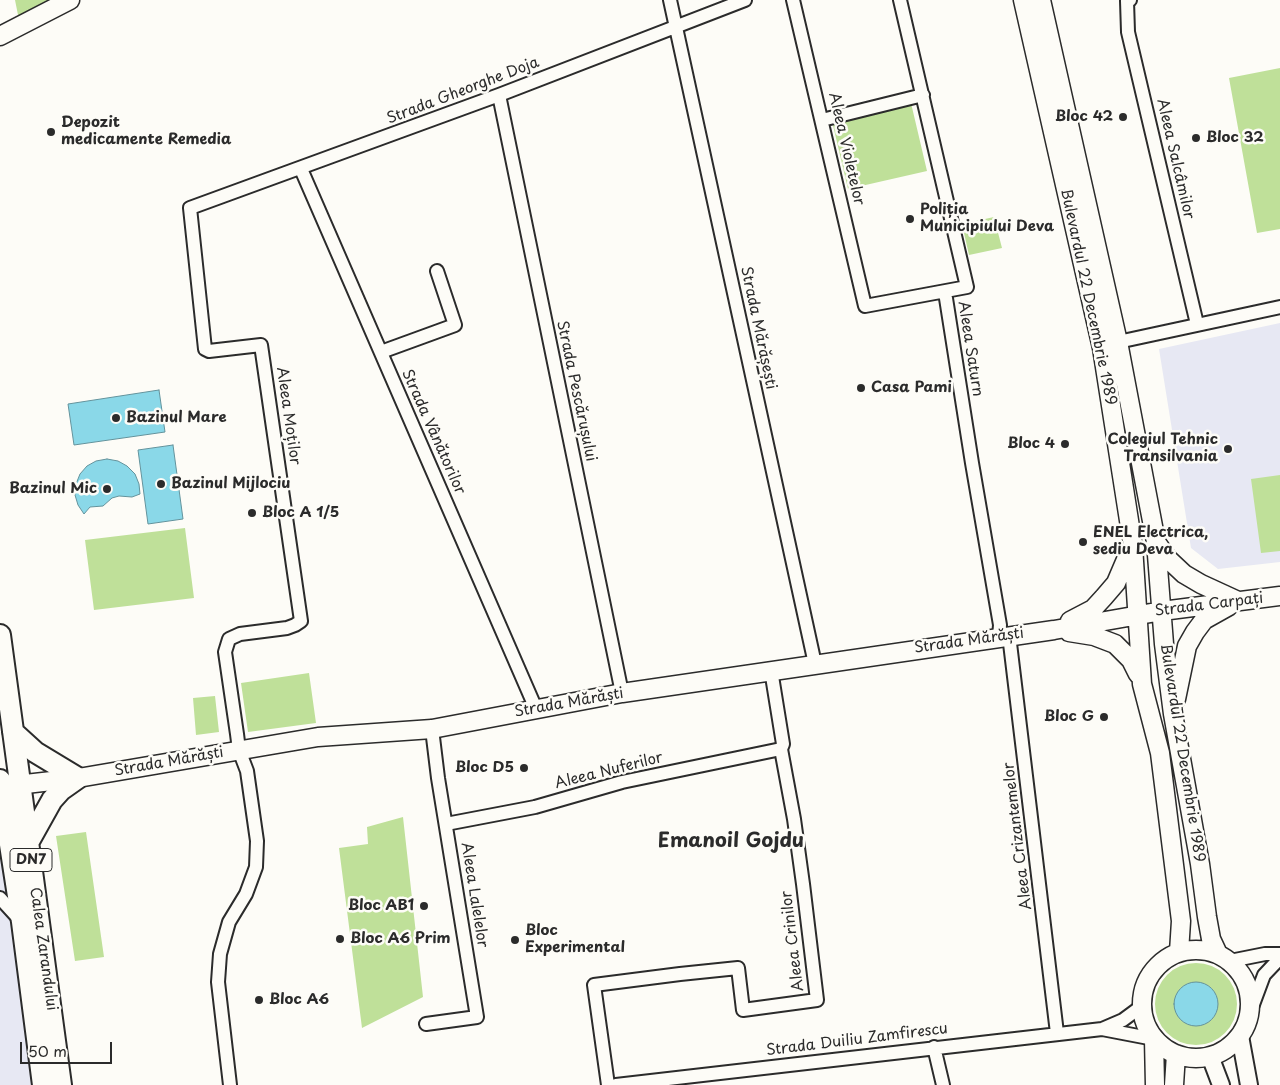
<!DOCTYPE html>
<meta charset="utf-8">
<style>
body{margin:0}
#map{position:relative;width:1280px;height:1085px;overflow:hidden;background:#fdfcf7;font-family:"Playpen Sans",sans-serif}
canvas{display:block}
.scale{position:absolute;left:20px;top:1042px;width:92px;height:22px;box-sizing:border-box;border:2px solid #2b2b2b;border-top:0;padding-left:6px;font-size:15px;line-height:18px;white-space:nowrap;color:#2b2b2b;-webkit-text-stroke:4px #fdfcf7;paint-order:stroke}
</style>
<div id="map">
<canvas width="1280" height="1085"></canvas>
<div class="scale">50 m</div>
</div>
<script>
const c = document.querySelector('canvas').getContext('2d');
c.lineJoin = 'round';
function fillPath(path, color) { c.fillStyle = color; c.fill(path, 'evenodd'); }
const toPath = rows => new Path2D(rows.map(r => 'M' + r).join(''));
function trace(path, color, width, dash) { c.strokeStyle = color; c.lineWidth = width; c.lineCap = dash ? 'butt' : 'round'; c.setLineDash(dash || []); c.stroke(path); }
function label(font, color, halo, rows, align = 'center') {
  c.font = font + ' "Playpen Sans",sans-serif'; c.lineWidth = 5; c.setLineDash([]); c.textBaseline = 'middle'; c.strokeStyle = halo; c.fillStyle = color; for (const [text, x, y, turn = 0] of rows) {
    c.save(); c.translate(x, y); c.rotate((+turn || 0) * Math.PI / 180); c.textAlign = isNaN(turn) ? turn : align; if (halo) c.strokeText(text, 0, 0); c.fillText(text, 0, 0); c.restore();
  }
}
const built = toPath([
 [1280,323,1280,562,1218,569,1191,548,1159,349],
 [0,817,38,1085,0,1085]
]);
const green = toPath([
 [15,0,52,0,19,20],
 [1280,68,1280,229,1257,233,1229,78],
 [911,103,927,171,848,189,832,121],
 [994,217,1002,248,969,255,962,224],
 [1280,475,1280,551,1261,553,1251,479],
 [185,528,194,598,94,610,85,540],
 [309,673,316,723,248,732,241,683],
 [215,696,219,732,196,735,193,698],
 [403,817,423,997,362,1028,339,848,368,844,367,827],
 [86,832,104,957,75,961,56,836],
 '1155 1004a41 41 0 1 1 82 0a41 41 0 1 1-82 0Z'
]);
const water = toPath([
 [159,390,165,432,74,445,68,404,159,390],
 [173,445,183,519,148,524,138,450,173,445],
 [107,459,118,461,127,466,135,474,139,484,140,494,132,497,119,496,112,498,103,506,90,507,84,514,78,505,75,495,76,484,80,474,87,466,96,461,107,459],
 '1174 1004a22 22 0 1 1 44 0a22 22 0 1 1-44 0Z'
]);
const minor = toPath([
 [670,0,815,664],
 [793,0,865,306,967,287,900,0],
 [1130,0,1127,1,1128,32,1197,324],
 [499,95,622,693],
 [822,120,923,95],
 [301,169,536,709],
 [945,292,972,463,1000,625,999,637],
 [1118,342,1280,307],
 [381,352,455,325,437,271],
 [1009,635,1057,1033],
 [446,824,535,807,622,782,781,749],
 [0,898,20,920],
 [1230,961,1265,954,1280,954],
 [1248,1018,1264,975,1280,958],
 [426,1024,477,1017,438,778,432,729],
 [1102,1029,1154,1039],
 [934,1047,943,1085],
 [230,1085,218,982,220,954,229,922,246,894,256,867,257,841,247,771,239,750,237,734,225,652,229,639,240,634,287,628,295,625,301,621,261,345,209,351,205,349,190,208,499,95,745,0],
 [608,1085,594,985,680,974,738,968,743,1010,817,1000,803,884,794,819,781,749,783,744,771,670],
 [616,1085,1102,1029,1123,1020,1142,1006]
]);
const tertiary = toPath([
 [1240,1036,1249,1085],
 [1210,1056,1221,1085]
]);
const secondary = toPath([
 [1023,0,1102,348,1133,546,1142,684,1160,753,1181,921,1179,952],
 [1041,0,1118,342,1156,542,1164,644,1173,714,1200,864,1207,917,1211,939,1218,954],
 [0,36,70,0],
 [1156,542,1168,559,1184,574,1201,584,1238,601],
 [1070,621,1093,609,1104,597,1116,583,1131,548],
 [1069,632,1094,636,1115,644,1131,660,1138,674],
 [1176,699,1187,646,1195,632,1204,620,1229,606],
 [8,786,78,778,318,737,432,729,622,693,1054,630,1162,611,1280,596],
 '1142 1004a54 54 0 1 1 108 0a54 54 0 1 1-108 0Z',
 [1154,1039,1155,1085],
 [1174,1085,1176,1054]
]);
const primary = toPath([
 [0,635,61,1085],
 [13,732,35,752,78,778,61,790,52,800,28,843],
 [0,780,22,922,43,1085]
]);
const markers = [
 [1123,117,5,"#2b2b2b"],
 [51,132,5,"#2b2b2b"],
 [1196,138,5,"#2b2b2b"],
 [910,219,5,"#2b2b2b"],
 [861,388,5,"#2b2b2b"],
 [116,418,5,"#2b2b2b"],
 [1065,444,5,"#2b2b2b"],
 [1228,449,5,"#2b2b2b"],
 [161,484,5,"#2b2b2b"],
 [107,489,5,"#2b2b2b"],
 [252,513,5,"#2b2b2b"],
 [1083,542,5,"#2b2b2b"],
 [1104,717,5,"#2b2b2b"],
 [524,768,5,"#2b2b2b"],
 [424,906,5,"#2b2b2b"],
 [340,939,5,"#2b2b2b"],
 [515,940,5,"#2b2b2b"],
 [259,1000,5,"#2b2b2b"]
];
const shields = [
 [31,860,42]
];
const shieldNames = [
 ["DN7",31,860]
];
const streetNames = [
 ["Strada Gheorghe Doja",463,91,-21],
 ["Aleea Violetelor",846,149,77],
 ["Aleea Salcâmilor",1175,159,77],
 ["Bulevardul 22 Decembrie 1989",1088,297,78],
 ["Strada Mărășești",758,328,78],
 ["Aleea Saturn",970,349,81],
 ["Strada Pescărușului",576,391,78],
 ["Aleea Moților",288,416,82],
 ["Strada Vânătorilor",433,432,66],
 ["Strada Carpați",1209,605,-7],
 ["Strada Mărăști",969,641,-8],
 ["Strada Mărăști",569,703,-10],
 ["Bulevardul 22 Decembrie 1989",1182,753,81],
 ["Strada Mărăști",169,762,-10],
 ["Aleea Nuferilor",609,771,-14],
 ["Aleea Crizantemelor",1018,836,-97],
 ["Aleea Lalelelor",474,895,81],
 ["Aleea Crinilor",793,941,-97],
 ["Calea Zarandului",43,949,82],
 ["Strada Duiliu Zamfirescu",857,1040,-7]
];
const poiNames = [
 ["Bloc 42",1113,117,"right"],
 ["Depozit",61,123],
 ["medicamente Remedia",61,140],
 ["Bloc 32",1206,138],
 ["Poliția",920,210],
 ["Municipiului Deva",920,227],
 ["Casa Pami",871,388],
 ["Bazinul Mare",126,418],
 ["Colegiul Tehnic",1218,440,"right"],
 ["Transilvania",1218,457,"right"],
 ["Bloc 4",1055,444,"right"],
 ["Bazinul Mijlociu",171,484],
 ["Bazinul Mic",97,489,"right"],
 ["Bloc A 1/5",262,513],
 ["ENEL Electrica,",1093,533],
 ["sediu Deva",1093,550],
 ["Bloc G",1094,717,"right"],
 ["Bloc D5",514,768,"right"],
 ["Bloc AB1",414,906,"right"],
 ["Bloc",525,931],
 ["Experimental",525,948],
 ["Bloc A6 Prim",350,939],
 ["Bloc A6",269,1000]
];
const districtNames = [
 ["Emanoil Gojdu",731,841]
];
fillPath(built, '#e7e8f3');
fillPath(green, '#bfe099');
fillPath(water, '#8ad8e8');
trace(water, '#64939c', 1);
trace(minor, '#2b2b2b', 16);
trace(tertiary, '#2b2b2b', 20);
trace(secondary, '#2b2b2b', 21);
trace(primary, '#2b2b2b', 24);
trace(minor, '#fdfcf7', 12);
trace(tertiary, '#fdfcf7', 16);
trace(secondary, '#fdfcf7', 18);
trace(primary, '#fdfcf7', 20);
for (const [x, y, r, color] of markers) { const dot = new Path2D(); dot.arc(x, y, r, 0, 2 * Math.PI); c.fillStyle = color; c.fill(dot); trace(dot, '#fdfcf7', 2); }
for (const [x, y, w] of shields) { const box = new Path2D(); box.roundRect(x - w / 2, y - 11.5, w, 23, 4); c.fillStyle = '#fdfcf7'; c.fill(box); trace(box, '#2b2b2b', 1); }
label('bold 14px', '#2b2b2b', null, shieldNames);
label('15px', '#2b2b2b', '#fdfcf7', streetNames);
label('bold 15px', '#2b2b2b', '#fdfcf7', poiNames, 'left');
label('bold 20px', '#2b2b2b', '#fdfcf7', districtNames);
</script>
